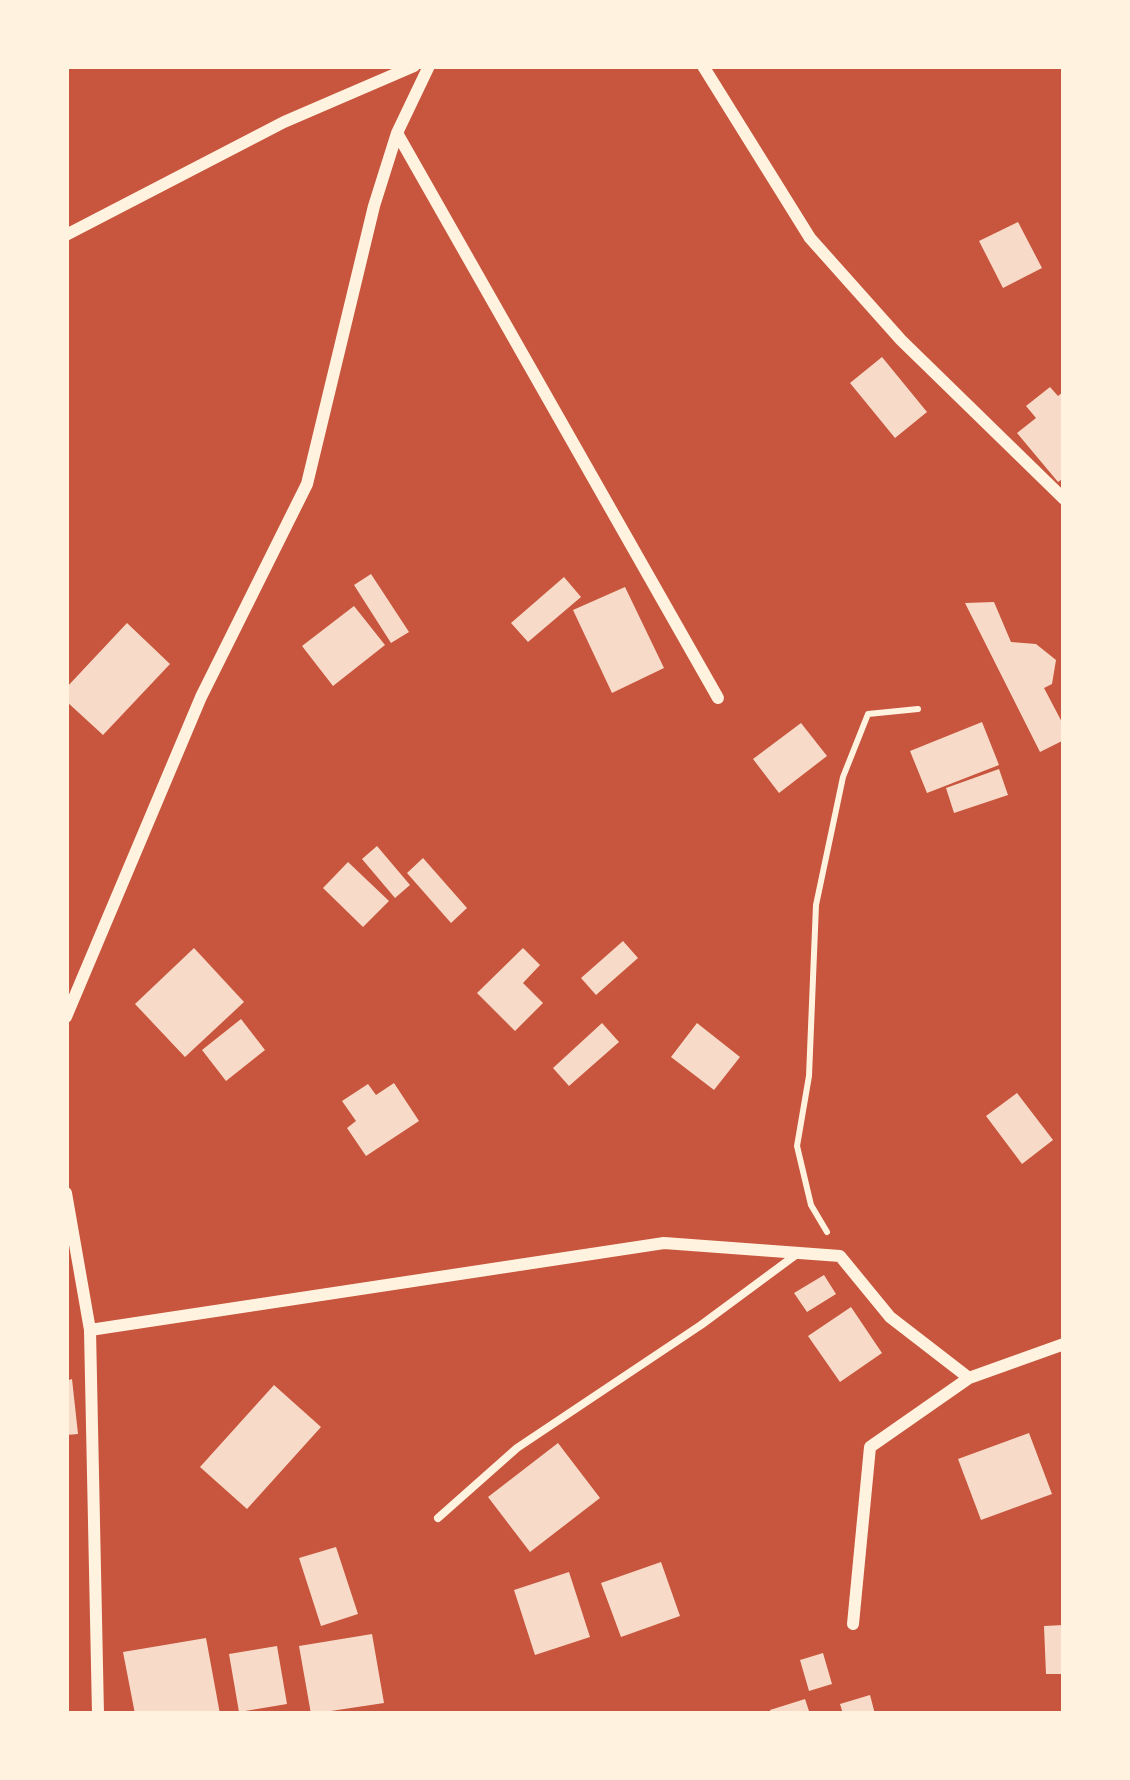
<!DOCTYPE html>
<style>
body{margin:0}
#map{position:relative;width:1130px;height:1780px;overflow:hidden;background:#c8553d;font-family:Georgia,serif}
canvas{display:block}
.frame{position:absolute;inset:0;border:69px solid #fff3e0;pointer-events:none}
</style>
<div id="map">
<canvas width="1130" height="1780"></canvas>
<div class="frame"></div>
</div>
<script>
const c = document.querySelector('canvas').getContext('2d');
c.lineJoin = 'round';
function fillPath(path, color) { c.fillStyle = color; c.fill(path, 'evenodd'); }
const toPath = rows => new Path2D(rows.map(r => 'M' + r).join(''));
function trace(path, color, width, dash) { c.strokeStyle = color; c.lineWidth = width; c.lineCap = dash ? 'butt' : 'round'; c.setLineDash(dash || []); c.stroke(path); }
const building = toPath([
 [1018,222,1042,268,1003,288,979,241],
 [882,357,927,412,895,438,850,383],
 [1050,387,1058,396,1064,391,1064,478,1058,482,1017,433,1036,418,1026,406],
 [371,574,409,632,391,643,354,585],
 [564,577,581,597,528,642,511,623],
 [625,587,664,668,612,693,573,610],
 [994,602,1011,642,1036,644,1056,660,1052,684,1044,688,1064,726,1064,740,1040,752,965,603],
 [354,606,385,645,333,686,302,646],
 [127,623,170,664,103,735,66,701,66,688],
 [982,722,999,765,927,793,910,751],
 [801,723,827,756,779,793,753,759],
 [999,769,1008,795,954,813,946,788],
 [377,846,410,885,395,898,362,859],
 [423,858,467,908,451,923,407,873],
 [348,862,389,901,363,927,323,888],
 [623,941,638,958,596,995,581,978],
 [194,948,244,1002,185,1057,135,1004],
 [523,948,540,965,523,983,543,1003,515,1031,477,993],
 [241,1019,265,1050,226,1081,202,1050],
 [602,1023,619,1042,569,1086,553,1068],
 [697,1023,740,1057,714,1090,671,1057],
 [394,1083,419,1121,366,1156,347,1128,356,1121,342,1101,368,1084,376,1095],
 [1017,1093,1053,1140,1022,1164,986,1116],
 [824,1275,836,1294,807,1312,794,1293],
 [851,1307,882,1353,840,1382,808,1336],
 [72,1379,78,1434,66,1435,66,1381],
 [274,1385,321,1427,247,1509,200,1467],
 [1029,1433,1052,1494,981,1520,958,1459],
 [558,1443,600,1498,530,1552,488,1497],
 [336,1547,358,1614,321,1626,299,1558],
 [661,1562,680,1616,621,1637,601,1583],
 [569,1572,590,1637,535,1655,514,1590],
 [1064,1625,1064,1674,1046,1674,1044,1626],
 [372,1634,384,1703,311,1714,299,1646],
 [206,1638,220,1714,135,1714,123,1652],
 [277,1646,287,1704,239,1712,229,1654],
 [823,1653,832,1684,809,1691,800,1660],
 [870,1695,875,1714,843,1714,840,1704],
 [805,1699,810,1714,771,1714,770,1710]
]);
const path = toPath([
 [827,1232,811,1205,797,1146,809,1076,816,905,843,777,868,714,918,709]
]);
const service = toPath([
 [438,1518,517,1448,701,1325,797,1254]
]);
const minor = toPath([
 [703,66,810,238,901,340,1064,499],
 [397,133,718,698],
 [66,235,284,122,414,66],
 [66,1017,201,697,307,484,374,206,397,133,429,66],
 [66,1193,90,1330,98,1714],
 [90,1330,664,1243,840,1256,890,1317,969,1378],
 [853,1624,870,1447,969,1378,1064,1344]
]);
fillPath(building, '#f7dbc8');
trace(path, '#fff3e0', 6);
trace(service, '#fff3e0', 8);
trace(minor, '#fff3e0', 12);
</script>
